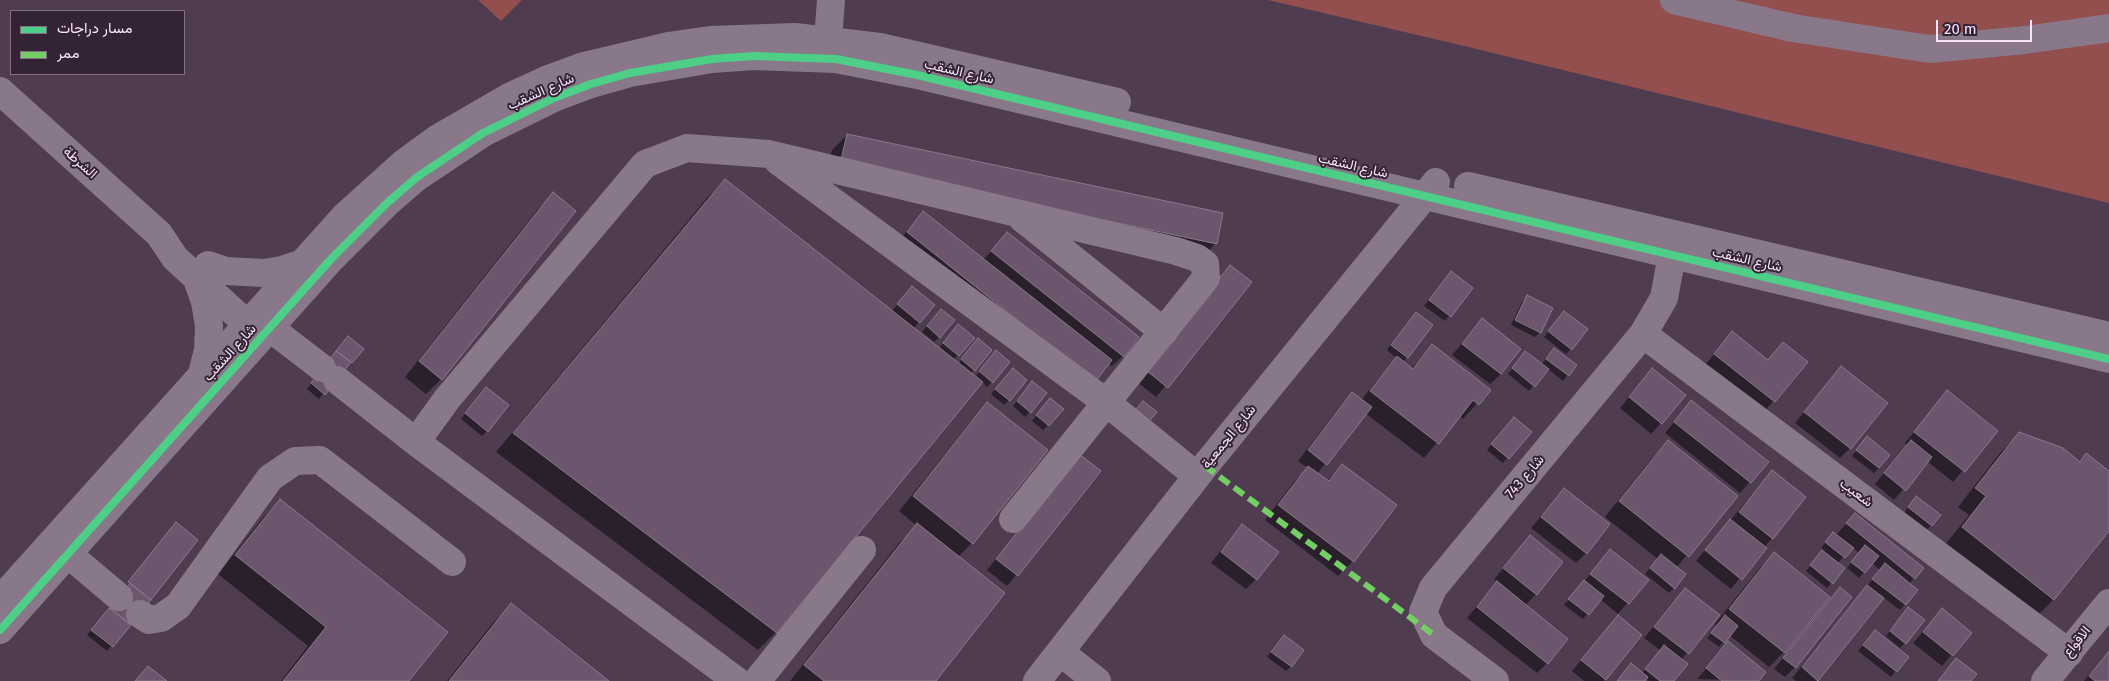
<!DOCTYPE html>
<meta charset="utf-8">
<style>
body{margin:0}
#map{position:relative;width:2109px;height:681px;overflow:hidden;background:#4f3c51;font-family:"Fira Sans",Vazirmatn,sans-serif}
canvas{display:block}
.legend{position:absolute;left:10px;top:10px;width:175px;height:65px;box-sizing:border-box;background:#332334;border:1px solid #827083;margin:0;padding:6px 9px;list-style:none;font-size:15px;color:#f9e3fa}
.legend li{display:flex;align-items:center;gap:10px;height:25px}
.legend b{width:25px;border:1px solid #827083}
.scale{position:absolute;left:1936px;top:20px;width:96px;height:22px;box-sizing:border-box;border:2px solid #f9e3fa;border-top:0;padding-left:6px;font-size:15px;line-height:18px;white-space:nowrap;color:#f9e3fa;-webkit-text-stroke:4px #332334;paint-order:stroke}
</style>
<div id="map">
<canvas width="2109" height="681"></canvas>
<ul class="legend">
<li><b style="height:6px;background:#4dcf88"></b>مسار دراجات</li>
<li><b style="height:6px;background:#74ce65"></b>ممر</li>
</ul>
<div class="scale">20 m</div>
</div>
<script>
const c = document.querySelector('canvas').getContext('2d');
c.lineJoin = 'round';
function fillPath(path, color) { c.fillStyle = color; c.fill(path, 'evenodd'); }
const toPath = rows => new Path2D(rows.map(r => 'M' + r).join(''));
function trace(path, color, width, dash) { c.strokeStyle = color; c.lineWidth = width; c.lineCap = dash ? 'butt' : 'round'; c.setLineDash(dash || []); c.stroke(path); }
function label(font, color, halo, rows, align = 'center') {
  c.font = font + ' "Fira Sans",Vazirmatn,sans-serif'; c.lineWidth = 4; c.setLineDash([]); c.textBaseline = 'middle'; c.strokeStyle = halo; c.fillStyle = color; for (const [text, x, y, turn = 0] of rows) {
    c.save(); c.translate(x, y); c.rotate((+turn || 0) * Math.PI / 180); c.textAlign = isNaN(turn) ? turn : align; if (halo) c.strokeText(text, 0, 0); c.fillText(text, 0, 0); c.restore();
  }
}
const green = toPath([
 [478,0,522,0,501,21],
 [1268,0,2109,0,2109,203,1460,45]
]);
const shadow = toPath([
 [847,135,1216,243,1201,258,826,178,832,150],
 [725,180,891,312,907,292,919,322,913,329,938,349,953,331,973,338,953,360,958,364,973,345,974,370,970,374,975,377,992,357,992,382,987,387,982,382,776,632,758,650,496,452,707,198],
 [553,194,441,379,426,394,405,377,538,209],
 [923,213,983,260,1007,234,1138,337,1123,356,1112,366,1108,363,1094,381,893,247],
 [1231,267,1250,282,1156,397,1137,382],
 [1451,272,1471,288,1445,321,1424,306],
 [1527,297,1540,332,1535,337,1511,325,1522,302],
 [1416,313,1407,357,1403,362,1411,369,1432,346,1489,390,1463,419,1459,416,1424,458,1365,413,1317,474,1327,481,1342,465,1396,506,1353,561,1338,576,1265,520,1294,482,1308,468,1298,461,1342,404,1352,393,1361,400,1396,358,1387,350],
 [936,315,939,337,934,342,922,332],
 [1559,318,1571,349,1566,354,1544,337],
 [1482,320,1501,374,1490,384,1452,355],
 [1732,333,1767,361,1783,343,1806,362,1764,412,1705,365],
 [343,343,362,349,319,399,307,389],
 [1554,349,1575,365,1563,381,1548,369,1529,391,1508,374,1525,353,1541,365],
 [1841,368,1850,448,1840,458,1795,423],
 [1008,374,1009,400,1004,405,991,394],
 [1642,381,1661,423,1651,434,1620,408],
 [486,388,487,431,482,436,461,419],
 [1027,388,1030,412,1025,417,1013,406],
 [1948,392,1996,431,1953,482,1927,461,1894,500,1875,484,1907,445,1905,443],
 [1691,402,1767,462,1740,493,1665,433],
 [988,404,972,543,958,557,934,681,790,681,899,543,917,526,899,511,973,419],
 [1045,405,1048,425,1043,430,1032,421],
 [1509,424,1530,432,1503,463,1487,450],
 [2020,433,2079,462,2086,454,2109,472,2109,529,2054,599,2035,618,1944,546,1969,515,1958,507,2001,452],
 [1668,442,1736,496,1676,568,1674,588,1669,593,1645,574,1658,559,1605,517,1653,457],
 [1862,443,1879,468,1874,473,1852,456],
 [1069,466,1099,472,1007,586,987,570],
 [1772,471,1772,538,1731,589,1696,561],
 [1564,490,1586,553,1576,563,1531,528],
 [280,500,408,681,281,681,308,646,218,574,262,519],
 [1911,503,1932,525,1926,530,1904,513],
 [1855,514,1914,578,1909,584,1917,590,1900,610,1883,597,1816,681,1796,681,1792,678,1880,570,1872,563,1859,578,1847,568,1859,553,1852,547,1838,563,1844,568,1827,588,1806,571,1823,550,1821,548,1828,539,1836,535],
 [176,524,150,600,107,651,87,635],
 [1242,525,1256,579,1246,589,1211,563],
 [1530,537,1536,594,1525,606,1547,663,1537,673,1467,618,1498,582,1494,579],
 [1610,551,1647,580,1618,614,1600,599,1583,619,1564,605],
 [1774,554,1828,597,1784,652,1769,667,1729,635,1719,647,1707,638,1717,626,1715,624,1759,569],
 [1840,589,1795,667,1785,677,1774,669],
 [1685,590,1718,615,1681,660,1672,681,1649,681,1646,678,1644,681,1617,681,1642,673,1661,651,1644,638],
 [511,605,607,681,447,681,493,623],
 [1942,610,1970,633,1942,666,1913,643],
 [1904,614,1905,643,1900,648,1886,636],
 [1618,617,1641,635,1604,681,1584,681,1572,671],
 [1875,631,1907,657,1891,677,1858,651],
 [1279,641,1291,666,1286,671,1267,657],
 [1728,643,1758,681,1697,679],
 [2109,651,2109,681,2084,681]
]);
const building = toPath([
 [847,134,1223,213,1217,244,840,164,847,134],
 [725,179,983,382,777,633,513,433,725,179],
 [553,192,576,211,442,380,419,361,553,192],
 [923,211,1112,360,1095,382,907,232,923,211],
 [1007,232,1139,337,1124,357,991,251,1007,232],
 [1230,265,1252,282,1168,388,1147,371,1230,265],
 [1451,271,1473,288,1451,317,1429,300,1451,271],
 [912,286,935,305,920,323,897,304,912,286],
 [1527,295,1553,308,1541,333,1515,320,1527,295],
 [941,309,955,320,940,338,927,326,941,309],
 [1564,311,1588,329,1572,350,1548,331,1564,311],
 [1416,312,1433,325,1408,358,1391,345,1416,312],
 [1482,318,1521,349,1501,374,1462,344,1482,318],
 [958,324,975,338,959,356,943,343,958,324],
 [1732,331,1768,360,1783,342,1808,362,1775,402,1714,354,1732,331],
 [348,336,364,349,352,363,336,351,348,336],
 [978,338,992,350,975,371,961,359,978,338],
 [1432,344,1491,390,1479,405,1473,400,1439,444,1370,391,1397,356,1413,369,1432,344],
 [1554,348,1577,365,1569,376,1546,359,1554,348],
 [996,350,1010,362,993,383,979,371,996,350],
 [336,351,351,362,325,395,311,383,336,351],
 [1525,351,1549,369,1535,387,1512,368,1525,351],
 [1841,366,1888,403,1851,449,1804,412,1841,366],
 [1013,368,1027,380,1010,401,995,389,1013,368],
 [1652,368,1686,395,1662,424,1629,397,1652,368],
 [1032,381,1047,393,1031,413,1017,401,1032,381],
 [486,387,509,405,488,432,465,413,486,387],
 [1947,390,1998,431,1965,472,1914,432,1947,390],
 [1352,392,1372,407,1327,465,1308,450,1352,392],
 [1050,398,1064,409,1049,426,1036,415,1050,398],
 [1691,400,1769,462,1751,483,1674,422,1691,400],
 [1143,401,1157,412,1145,426,1131,415,1143,401],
 [987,402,1048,450,973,544,913,496,987,402],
 [1514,417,1532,432,1509,459,1491,444,1514,417],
 [2019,432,2063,448,2080,462,2086,453,2109,471,2109,531,2054,600,1962,527,1986,496,1975,488,2019,432],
 [1867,436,1890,455,1879,468,1856,450,1867,436],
 [1668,440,1738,496,1689,557,1619,501,1668,440],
 [1911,440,1932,457,1906,491,1884,473,1911,440],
 [1079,454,1101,471,1018,576,996,559,1079,454],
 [1342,464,1397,505,1354,562,1278,505,1308,466,1329,481,1342,464],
 [1772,470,1806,497,1773,539,1739,512,1772,470],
 [1564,488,1610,524,1587,554,1541,517,1564,488],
 [1916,496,1941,515,1932,526,1908,507,1916,496],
 [280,499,448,632,409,681,283,681,326,627,235,555,280,499],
 [1855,513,1924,568,1915,579,1846,523,1855,513],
 [1730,519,1767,548,1742,580,1705,550,1730,519],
 [176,522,198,540,151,600,128,582,176,522],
 [917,523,1005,593,936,681,824,681,804,665,917,523],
 [1242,524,1279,552,1257,580,1221,552,1242,524],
 [1833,532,1854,548,1845,558,1825,542,1833,532],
 [1530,535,1563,562,1537,595,1503,568,1530,535],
 [1865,545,1879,556,1865,573,1851,562,1865,545],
 [1610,549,1649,580,1629,604,1590,574,1610,549],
 [1822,550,1845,568,1833,584,1810,565,1822,550],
 [1774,552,1830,597,1785,653,1729,609,1774,552],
 [1661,554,1686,574,1675,589,1650,568,1661,554],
 [1885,563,1918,590,1906,605,1872,579,1885,563],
 [1584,580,1604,596,1589,615,1568,599,1584,580],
 [1497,581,1568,639,1548,664,1477,607,1497,581],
 [130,583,151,600,131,625,110,608,130,583],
 [1867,585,1884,598,1818,681,1802,667,1867,585],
 [1840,587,1852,597,1796,668,1783,658,1840,587],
 [1685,588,1720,615,1689,654,1654,627,1685,588],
 [511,603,609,681,449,681,511,603],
 [1908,607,1925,620,1906,644,1890,631,1908,607],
 [109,608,131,625,113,647,91,630,109,608],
 [1942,608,1972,633,1953,656,1923,632,1942,608],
 [1618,615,1642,635,1606,680,1581,660,1618,615],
 [1725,615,1738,626,1725,643,1711,633,1725,615],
 [1875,630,1909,657,1897,672,1863,645,1875,630],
 [1284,635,1304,650,1292,667,1271,652,1284,635],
 [1728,641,1766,672,1759,681,1722,681,1706,668,1728,641],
 [1664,645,1688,664,1674,681,1660,681,1645,669,1664,645],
 [2109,651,2109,681,2095,681,2089,676,2109,651],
 [1956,658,1977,674,1971,681,1938,681,1956,658],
 [1631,663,1648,677,1645,681,1617,681,1631,663],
 [148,666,167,681,135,681,148,666]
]);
const minor = toPath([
 [1674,0,1793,28,1930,49,2025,40,2109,28],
 [828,40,831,0],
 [0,91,159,234,175,258,247,324],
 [778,161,1107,403,1197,476],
 [1468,186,2109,336],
 [1022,218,1164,332],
 [208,265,226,271,264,273,282,270,300,264],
 [197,279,205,302,209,326,208,350,202,374],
 [270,328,322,368],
 [1643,334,2069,653],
 [337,380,416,442],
 [68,554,119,597],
 [0,600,344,217,405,162,438,138,509,97,546,80,584,66,668,46,710,40,795,37,880,47,1117,102],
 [140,614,149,620,161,618,178,606,270,478,295,461,320,460,452,562],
 [0,630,331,259,387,203,417,177,483,133,554,98,591,84,630,73,712,59,754,56,836,59,917,75,2109,359],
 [1060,652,1097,681],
 [737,681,416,442,447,399,645,164,687,148,769,154,1176,251,1197,258,1205,264,1206,278,1013,519],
 [757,681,862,550],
 [1037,681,1205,466,1436,182],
 [1495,681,1434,635,1423,612,1433,588,1643,334,1664,298,1672,255],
 [2045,681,2109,603]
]);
const quiet = toPath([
 [1205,466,1434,635]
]);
const cycleway = toPath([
 [0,630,331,259,387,203,417,177,483,133,554,98,591,84,630,73,712,59,754,56,836,59,917,75,2109,359]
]);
const streetNames = [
 ["شارع الشقب",959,72,13],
 ["شارع الشقب",541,92,-24],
 ["الشرطة",80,163,42],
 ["شارع الشقب",1353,166,13],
 ["شارع الشقب",1747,260,13],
 ["شارع الشقب",230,353,-48],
 ["شارع الجمعية",1229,437,-51],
 ["شارع 743",1525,477,-50],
 ["شعيب",1856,493,37],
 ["الاقواع",2077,642,-51]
];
fillPath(green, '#934f4e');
fillPath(shadow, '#0007');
fillPath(building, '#6b566e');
trace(building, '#8a798b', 1);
trace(minor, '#89788a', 28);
trace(quiet, '#74ce65', 6, [12, 6]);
trace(cycleway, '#4dcf88', 8);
label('14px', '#f9e3fa', '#332334', streetNames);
</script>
